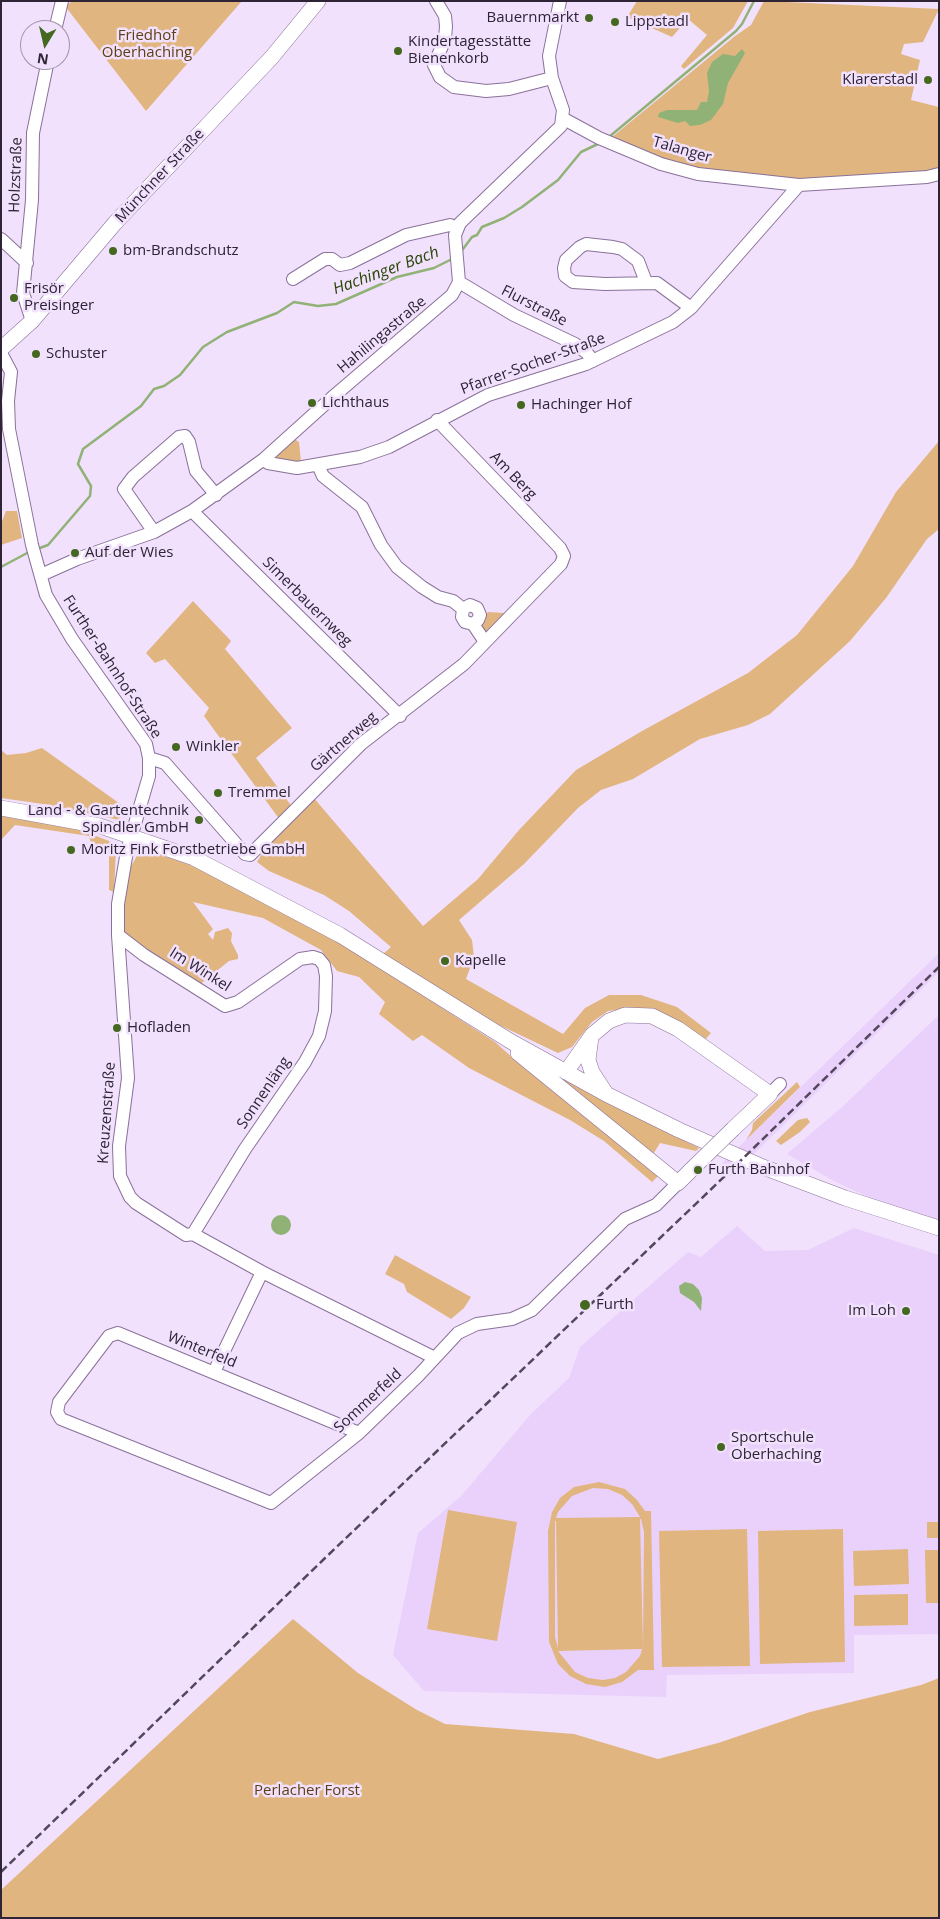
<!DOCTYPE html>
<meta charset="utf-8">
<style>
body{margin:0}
#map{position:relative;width:940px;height:1919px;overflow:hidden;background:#f1e1fc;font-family:"Open Sans",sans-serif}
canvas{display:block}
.frame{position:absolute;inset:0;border:2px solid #2e2435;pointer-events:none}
.north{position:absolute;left:20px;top:20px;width:50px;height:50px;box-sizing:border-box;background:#f1e1fc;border:1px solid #a395ac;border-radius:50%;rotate:189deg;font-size:14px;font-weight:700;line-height:20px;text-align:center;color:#2e2435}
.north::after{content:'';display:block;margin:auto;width:18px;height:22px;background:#456820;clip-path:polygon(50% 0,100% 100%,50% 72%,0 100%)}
</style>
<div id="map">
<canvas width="940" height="1919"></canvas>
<div class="frame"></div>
<div class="north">N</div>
</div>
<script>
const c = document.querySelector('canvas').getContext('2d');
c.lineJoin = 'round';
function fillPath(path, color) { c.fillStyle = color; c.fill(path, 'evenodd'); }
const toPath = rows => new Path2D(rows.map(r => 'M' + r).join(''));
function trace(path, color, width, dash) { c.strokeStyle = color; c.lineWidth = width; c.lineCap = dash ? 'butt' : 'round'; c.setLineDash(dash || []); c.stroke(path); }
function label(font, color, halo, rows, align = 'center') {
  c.font = font + ' "Open Sans",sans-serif'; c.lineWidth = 5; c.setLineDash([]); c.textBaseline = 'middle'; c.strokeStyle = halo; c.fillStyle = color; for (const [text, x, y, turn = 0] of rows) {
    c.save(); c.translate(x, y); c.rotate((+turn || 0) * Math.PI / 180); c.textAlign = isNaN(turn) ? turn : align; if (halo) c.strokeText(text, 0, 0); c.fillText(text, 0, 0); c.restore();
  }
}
const built = toPath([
 [939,953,939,972,763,1145,731,1176,713,1172],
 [939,1015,939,1220,879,1202,834,1181,787,1154,842,1107],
 [737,1226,765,1251,808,1250,854,1228,939,1255,939,1634,854,1635,854,1673,667,1675,666,1697,424,1691,393,1655,418,1533,461,1496,531,1414,569,1378,580,1347,688,1252,701,1257]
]);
const green = toPath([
 [73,1,242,1,146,111,65,6],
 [637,1,748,1,733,28,684,69,681,66,707,35,688,19,672,37,627,17],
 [764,1,939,9,923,42,904,44,901,54,920,60,911,100,939,107,939,169,924,173,799,182,686,168,611,138,735,36,751,25],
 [294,439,299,442,301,462,272,458],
 [939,441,939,529,927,539,886,598,850,641,770,714,748,725,700,739,633,779,601,790,578,808,524,864,459,920,472,940,474,957,466,979,563,1034,585,1008,609,995,641,995,677,1007,711,1033,704,1041,627,1009,608,1011,592,1022,572,1047,558,1053,499,1025,383,954,391,947,349,911,324,895,269,871,257,862,266,847,313,797,423,926,478,879,519,830,576,770,642,731,748,673,797,635,853,566,896,492],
 [6,511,17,511,22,538,1,545,1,524],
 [193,601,231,641,225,649,292,728,256,758,293,808,280,820,204,716,209,708,165,659,155,663,146,653],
 [488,612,505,613,486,633,479,624],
 [42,748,123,806,119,820,50,805,1,798,1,750,7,755,26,753],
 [1,816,81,830,109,841,116,848,114,892,109,890,109,853,92,846,89,836,15,825,1,840],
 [147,850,190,865,232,884,338,941,495,1042,523,1067,659,1175,652,1182,604,1141,570,1120,469,1068,422,1035,413,1041,379,1014,385,1002,359,977,337,971,321,950,263,918,193,902,213,929,208,934,213,940,215,932,228,928,232,933,231,941,238,955,238,959,229,961,199,985,127,936,124,930,122,918,129,870,138,854],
 [537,1064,699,1148,696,1151,660,1143,652,1156],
 [797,1082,800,1087,746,1140,752,1130,753,1123],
 [807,1118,810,1122,800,1132,781,1145,776,1141,798,1120],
 [395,1255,471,1297,464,1308,451,1319,407,1292,404,1284,385,1274],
 [599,1482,625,1489,637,1500,645,1511,651,1511,654,1670,638,1670,622,1682,605,1687,586,1684,570,1676,558,1664,549,1642,548,1531,552,1512,560,1498,574,1487],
 [593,1488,608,1489,622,1495,632,1504,640,1517,556,1518,558,1512,572,1496],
 [641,1519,644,1532,643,1647,640,1519],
 [555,1521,556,1521,558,1648,555,1637],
 [642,1649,640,1656,626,1672,615,1678,603,1680,588,1678,575,1672,558,1651],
 [448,1510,517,1522,497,1641,427,1629],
 [927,1522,939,1522,939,1538,927,1538],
 [747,1529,750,1666,662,1667,659,1531],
 [843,1529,845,1662,760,1664,758,1531],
 [908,1549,909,1584,854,1586,853,1551],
 [925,1550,939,1550,939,1603,926,1603],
 [908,1594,908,1625,854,1626,854,1595],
 [293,1619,358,1673,417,1710,445,1724,574,1734,658,1759,718,1743,810,1712,921,1685,939,1678,939,1918,1,1918,1,1890]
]);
const water = toPath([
 [742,49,745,53,728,83,723,104,711,120,700,125,690,126,685,121,678,123,658,117,659,113,667,110,697,110,701,102,707,102,709,91,707,73,712,62,723,54,735,56],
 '271 1225a10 10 0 1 1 20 0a10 10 0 1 1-20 0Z',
 [685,1282,693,1284,699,1290,702,1298,701,1311,694,1302,680,1293,679,1286]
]);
const stream = toPath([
 [609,137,736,31,742,24,754,1],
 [460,253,472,237,477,235,482,227,504,218,522,207,558,180,581,152,600,143],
 [37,549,48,545,90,496,91,486,78,464,83,449,141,406,154,389,164,386,180,375,203,347,227,332,277,313,294,302,318,306,336,304,397,277,434,268,452,259],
 [1,567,29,552]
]);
const minor = toPath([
 [436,1,445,16,446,26,445,39,434,65,440,77,454,87,486,91,509,89,552,78],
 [55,30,62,1],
 [564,119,599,138,661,164,698,174,799,185,927,177,939,174],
 [1,239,27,263],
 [293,279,325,259,332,259,340,265,350,263,406,235,450,225,457,228],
 [459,282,514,315,575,344,587,353,593,361],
 [646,282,638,261,622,249,613,247,586,244,580,247,566,260,564,268,565,276,573,282,605,284,657,283,691,308],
 [32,321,23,293,32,200,33,133,48,60],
 [1,353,11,372,8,401,9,429,32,545,46,595,72,639,146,744,149,758,149,776,127,851,118,904,118,935,128,1078,119,1146,120,1176,130,1197,136,1203,186,1235,193,1234,262,1272,433,1357],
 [264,459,268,463,297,468,360,457,389,447,488,395,586,364,673,322,691,308,799,185],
 [318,465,323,476,362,507,381,545,397,567,422,587,438,597,453,601,463,609],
 [192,511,400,716],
 [154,532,124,489,133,477,179,437,185,436,189,442,196,471,216,495],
 [41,575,77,559,154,532,192,511,264,459,335,395,452,295,459,282,455,235,460,223,561,126,563,110,552,78,549,56,560,1],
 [473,624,478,620,480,615,477,608,470,605,463,609,462,617,465,622,473,624,485,642],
 [149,758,165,763,245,854,250,855,361,744,464,664,561,564,564,556,560,548,437,420],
 [118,935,144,955,225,1006,238,1002,300,959,313,957,319,959,324,965,326,976,325,1011,319,1036,305,1062,245,1149,193,1234],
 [770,1094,780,1084],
 [214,1372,262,1272],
 [359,1433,118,1333,109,1336,59,1402,57,1412,61,1419,271,1503,359,1433,418,1376,458,1333,477,1324,512,1319,532,1310,625,1219,656,1205,678,1183]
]);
const major = toPath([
 [1,349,32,321,115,223,272,57,318,1],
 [1,808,100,826,194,858,340,935,510,1041,606,1094,679,1130,763,1167,845,1198,939,1228],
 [591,1037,588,1060,592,1072,605,1092],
 [518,1053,678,1183,692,1169],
 [566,1072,592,1035,609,1021,625,1015,652,1016,678,1029,770,1094,733,1129]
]);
const rail = toPath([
 [1,1872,323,1560,726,1175,939,967]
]);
const majorBridge = toPath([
 [692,1169,733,1129]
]);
const markers = [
 [589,18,5,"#456820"],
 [615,22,5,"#456820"],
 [398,51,5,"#456820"],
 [928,80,5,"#456820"],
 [113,251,5,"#456820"],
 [14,298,5,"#456820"],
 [36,354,5,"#456820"],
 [312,403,5,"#456820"],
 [521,405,5,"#456820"],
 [75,553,5,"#456820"],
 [176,747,5,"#456820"],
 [218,793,5,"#456820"],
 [199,820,5,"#456820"],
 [71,850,5,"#456820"],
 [445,961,5,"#456820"],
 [117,1028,5,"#456820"],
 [698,1170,5,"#456820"],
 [585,1305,6,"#456820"],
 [906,1311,5,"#456820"],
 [721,1447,5,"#456820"]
];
const poiNames = [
 ["Bauernmarkt",579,18,"right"],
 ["Lippstadl",625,22],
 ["Kindertagesstätte",408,42],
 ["Bienenkorb",408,59],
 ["Klarerstadl",918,80,"right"],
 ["bm-Brandschutz",123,251],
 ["Frisör",24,289],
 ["Preisinger",24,306],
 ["Schuster",46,354],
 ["Lichthaus",322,403],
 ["Hachinger Hof",531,405],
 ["Auf der Wies",85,553],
 ["Winkler",186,747],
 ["Tremmel",228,793],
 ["Land - & Gartentechnik",189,811,"right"],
 ["Spindler GmbH",189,828,"right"],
 ["Moritz Fink Forstbetriebe GmbH",81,850],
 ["Kapelle",455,961],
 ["Hofladen",127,1028],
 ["Furth Bahnhof",708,1170],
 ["Furth",596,1305],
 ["Im Loh",896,1311,"right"],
 ["Sportschule",731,1438],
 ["Oberhaching",731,1455]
];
const parkNames = [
 ["Friedhof",147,36],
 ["Oberhaching",147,53],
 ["Perlacher Forst",307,1791]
];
const streetNames = [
 ["Talanger",682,150,16],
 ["Holzstraße",16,175,-88],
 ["Münchner Straße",160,176,-47],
 ["Flurstraße",534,306,27],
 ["Hahilingastraße",382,335,-40],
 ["Pfarrer-Socher-Straße",533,364,-20],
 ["Am Berg",513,476,46],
 ["Simerbauernweg",307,602,45],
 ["Further-Bahnhof-Straße",112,667,57],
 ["Gärtnerweg",344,742,-41],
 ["Im Winkel",200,970,32],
 ["Sonnenläng",264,1093,-56],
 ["Kreuzenstraße",107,1113,-86],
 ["Winterfeld",202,1350,22],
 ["Sommerfeld",368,1401,-43]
];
const waterNames = [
 ["Hachinger Bach",386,271,-20]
];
fillPath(built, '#ead1fb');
fillPath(green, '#e1b580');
fillPath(water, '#91b276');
trace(stream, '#91b276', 2.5);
trace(minor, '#8a719a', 14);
trace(major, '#8a719a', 16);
trace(minor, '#fff', 12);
trace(major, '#fff', 15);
trace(rail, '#53485b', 2.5, [8, 4]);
trace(majorBridge, '#8a719a', 16, []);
trace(majorBridge, '#fff', 15);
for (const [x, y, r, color] of markers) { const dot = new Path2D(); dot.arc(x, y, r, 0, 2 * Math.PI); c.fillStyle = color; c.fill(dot); trace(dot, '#f1e1fc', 2); }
label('15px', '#2e2435', '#f1e1fc', poiNames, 'left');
label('15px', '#5e3f14', '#f1e1fc', parkNames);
label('15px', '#2e2435', '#f1e1fc', streetNames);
label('italic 16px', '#264300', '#f1e1fc', waterNames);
</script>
